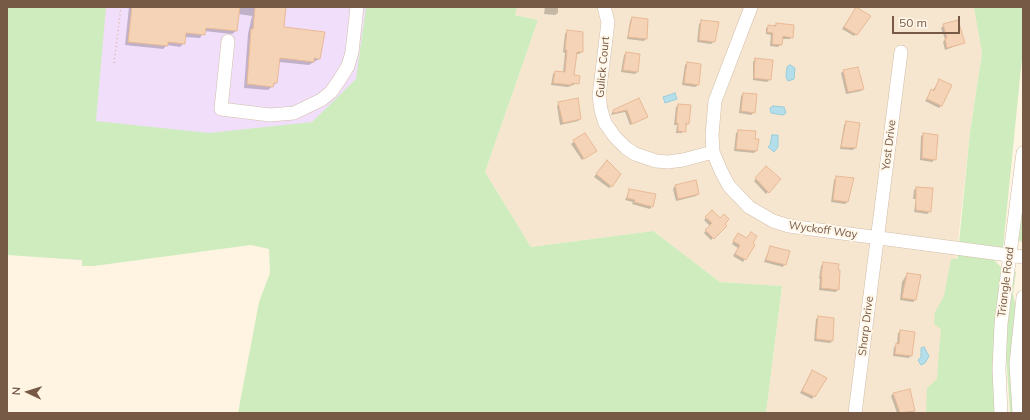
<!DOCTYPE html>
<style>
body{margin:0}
#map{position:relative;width:1030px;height:420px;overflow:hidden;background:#fef4e1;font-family:Mulish,sans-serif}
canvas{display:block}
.frame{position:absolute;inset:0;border:8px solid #775a46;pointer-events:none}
.north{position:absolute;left:8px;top:372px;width:40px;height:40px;-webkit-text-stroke:3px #fff7e9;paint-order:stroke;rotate:274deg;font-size:11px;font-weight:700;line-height:16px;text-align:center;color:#775a46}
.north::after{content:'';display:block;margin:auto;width:14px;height:18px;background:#775a46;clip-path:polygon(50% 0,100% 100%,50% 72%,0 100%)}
.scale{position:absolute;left:892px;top:16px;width:68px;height:18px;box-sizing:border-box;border:2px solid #775a46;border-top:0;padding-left:5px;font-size:12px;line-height:14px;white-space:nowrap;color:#775a46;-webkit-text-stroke:3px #fff7e9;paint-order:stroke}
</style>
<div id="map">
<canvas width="1030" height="420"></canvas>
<div class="frame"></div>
<div class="north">N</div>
<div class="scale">50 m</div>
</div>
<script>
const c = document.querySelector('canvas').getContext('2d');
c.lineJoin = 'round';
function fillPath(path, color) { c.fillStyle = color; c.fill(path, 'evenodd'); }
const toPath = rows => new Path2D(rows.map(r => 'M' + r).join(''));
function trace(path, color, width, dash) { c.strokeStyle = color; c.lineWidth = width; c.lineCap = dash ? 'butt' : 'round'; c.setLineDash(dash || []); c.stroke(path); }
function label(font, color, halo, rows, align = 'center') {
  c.font = font + ' Mulish,sans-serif'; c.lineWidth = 4; c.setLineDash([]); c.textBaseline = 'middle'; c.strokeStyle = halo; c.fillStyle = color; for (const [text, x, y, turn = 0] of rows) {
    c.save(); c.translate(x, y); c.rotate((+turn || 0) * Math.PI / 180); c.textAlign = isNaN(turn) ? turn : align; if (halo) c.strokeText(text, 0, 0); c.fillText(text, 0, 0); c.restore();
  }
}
const residential = toPath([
 [517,7,976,7,982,53,970,132,939,413,766,413,782,286,720,282,653,231,531,247,485,172,538,20,515,15]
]);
const education = toPath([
 [7,7,372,7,356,156,92,261,7,254]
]);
const green = toPath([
 [7,7,106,7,96,121,209,133,312,122,356,79,366,7,517,7,515,15,538,20,485,172,531,247,653,231,720,282,782,286,766,413,238,413,259,302,270,273,269,249,251,245,94,266,82,266,82,260,7,255],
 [974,7,1023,7,1023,48,1003,248,959,243,970,132,982,53],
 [1023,194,1023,241,1021,242,1018,239],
 [958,255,993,259,1002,268,995,413,926,413,927,388,937,379,939,351,941,329,934,324,935,312,944,296,951,259,957,259],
 [1014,271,1016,272,1013,294,1016,308,1014,413,1010,413,1005,340]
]);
const water = toPath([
 [790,65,795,68,794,79,788,81,786,77,787,67,790,65],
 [675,93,677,99,665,103,663,97,675,93],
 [773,106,784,107,786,113,783,115,771,113,770,108,773,106],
 [772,135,778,135,778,147,774,152,768,147,770,145,772,135],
 [924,347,929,356,925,363,921,365,918,360,921,357,921,348,924,347]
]);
const shadow = toPath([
 [129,7,285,7,283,28,319,59,309,65,279,62,276,83,268,90,244,88,248,34,252,16,238,14,236,31,232,34,204,31,200,38,185,37,184,43,180,47,167,45,163,49,125,45],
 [545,7,558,7,558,13,555,15,544,14],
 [856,8,856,34,854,36,842,29],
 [632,18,646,39,644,41,627,39,630,21],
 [702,21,714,41,711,44,697,42,699,24],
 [777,24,792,37,790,39,781,39,781,44,778,47,770,46,771,35,766,34,766,28],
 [944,25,964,43,945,50,943,42,945,39,941,28],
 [567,31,582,52,579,54,576,54,573,76,578,83,568,87,551,85,553,74,555,72,563,73,565,53,563,52,565,34],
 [626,53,637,72,635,74,621,72,624,55],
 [755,59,770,79,767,82,753,80,753,62],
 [687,63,698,85,695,87,682,85,685,65],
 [844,71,863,89,861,91,846,94,841,73],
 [940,80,941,106,939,108,925,101],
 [743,94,754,112,751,115,739,113,741,96],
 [639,99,647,116,644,119,630,125,625,112,611,115,613,111],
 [559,103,580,119,578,121,560,125,557,106],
 [678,105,688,123,682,133,676,133,677,125,674,125,676,107],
 [846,122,855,148,853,150,840,149,844,125],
 [739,131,754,140,756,151,754,153,734,151,736,133],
 [585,134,593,153,582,160,571,144],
 [924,134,935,159,932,162,920,160,921,136],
 [603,165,611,186,609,188,594,177],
 [766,167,780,179,766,194,754,181],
 [836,178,848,201,845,204,831,202,834,180],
 [695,181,698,194,696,196,676,201,673,189,675,186],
 [917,188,930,211,927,214,914,212,916,199,913,199,914,190],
 [630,190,652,206,650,209,632,204,633,202,625,200],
 [712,212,725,226,711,240,704,233,710,226,704,220],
 [738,234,754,245,743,262,733,256,738,248,732,244],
 [770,247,789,252,783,267,764,262],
 [824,263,838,289,836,292,819,290,820,279,819,279,821,266],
 [907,274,915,300,913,302,900,300,902,282],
 [819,317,833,318,832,341,830,343,814,341,816,319],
 [901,331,911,355,909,358,893,356,894,347,897,345,898,333],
 [812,371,826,378,812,399,800,393],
 [893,394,914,411,912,413,897,413,891,396]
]);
const building = toPath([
 [132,7,240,7,237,31,206,28,205,35,186,33,185,44,168,42,168,46,128,42,132,7],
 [255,7,286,7,284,27,325,32,320,59,314,58,314,62,280,58,277,83,274,83,273,87,247,84,251,29,253,29,255,7],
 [856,7,871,16,857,35,844,27,856,7],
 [632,17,648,19,647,39,628,37,632,17],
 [701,20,719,22,715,42,699,40,701,20],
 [958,20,965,43,947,48,945,38,947,38,943,24,958,20],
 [776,23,794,25,793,38,783,36,782,45,772,44,773,33,767,32,768,25,776,26,776,23],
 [567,30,583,32,583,52,577,52,574,75,580,76,579,84,572,83,571,85,553,83,555,71,565,72,567,50,565,50,567,30],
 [626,52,640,54,638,72,623,70,626,52],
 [755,58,773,60,771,80,754,78,755,58],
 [687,62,701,64,699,85,684,83,687,62],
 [858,67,864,89,848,92,843,70,858,67],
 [939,79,952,85,942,106,927,99,931,89,934,91,939,79],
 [743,93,757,94,755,113,741,111,743,93],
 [578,98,581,119,563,123,558,102,578,98],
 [639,98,648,117,632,124,627,110,614,113,613,110,639,98],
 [678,104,691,105,689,124,686,123,686,132,678,131,678,123,676,123,678,104],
 [846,121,860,123,856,148,841,147,846,121],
 [738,130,756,131,755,139,759,139,757,151,736,149,738,130],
 [585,133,597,151,584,159,573,140,585,133],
 [923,133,938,135,936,160,922,158,923,133],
 [607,160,621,174,612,187,596,174,607,160],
 [766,166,781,179,769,193,755,178,766,166],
 [836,176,854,178,848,202,833,200,836,176],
 [696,180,699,194,678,199,675,185,696,180],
 [916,187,933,188,931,212,916,210,916,187],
 [629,189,656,194,653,207,634,202,635,200,627,198,629,189],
 [712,210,720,218,724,214,729,219,725,224,727,226,714,239,705,230,712,223,705,217,712,210],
 [751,232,757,236,753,243,755,245,746,260,735,254,740,245,733,241,738,233,747,238,751,232],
 [770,246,790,251,786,265,766,260,770,246],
 [823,262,839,264,838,270,840,270,839,290,821,288,822,277,821,277,823,262],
 [907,273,921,275,916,300,902,298,907,273],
 [818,316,834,318,833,341,816,339,818,316],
 [900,330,915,332,912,356,895,354,896,343,899,344,900,330],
 [812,370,827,378,815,397,802,391,812,370],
 [910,389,915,411,900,413,893,393,910,389]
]);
const path = toPath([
 [114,63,121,7]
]);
const minor = toPath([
 [604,7,608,22,599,96,601,110,605,123,615,137,626,148,635,154,656,161,668,162,683,160,713,152],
 [751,7,715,101,712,135,713,152,721,171,729,186,749,207,773,221,789,226,1023,257],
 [228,41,221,109,270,115,294,113,321,100,331,92,340,79,348,66,352,52,357,7],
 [855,413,901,52],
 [1001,413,999,369,1001,324,1023,153],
 [1019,413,1016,364,1023,297]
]);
const streetNames = [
 ["Gulick Court",603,67,-85],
 ["Yost Drive",889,145,-83],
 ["Wyckoff Way",823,230,8],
 ["Triangle Road",1006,282,-83],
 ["Sharp Drive",866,326,-83]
];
fillPath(residential, '#f6e6cf');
fillPath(education, '#f1defa');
fillPath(green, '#cfecbf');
fillPath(water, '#b4dee9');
trace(water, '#9acedb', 1);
fillPath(shadow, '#0003');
fillPath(building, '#f5d3b7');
trace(building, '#e9ba96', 1);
trace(minor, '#d2beaa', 14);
trace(path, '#dab69a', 1.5, [1, 3]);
trace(minor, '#fff', 13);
label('11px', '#775a46', '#fff7e9', streetNames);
</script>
